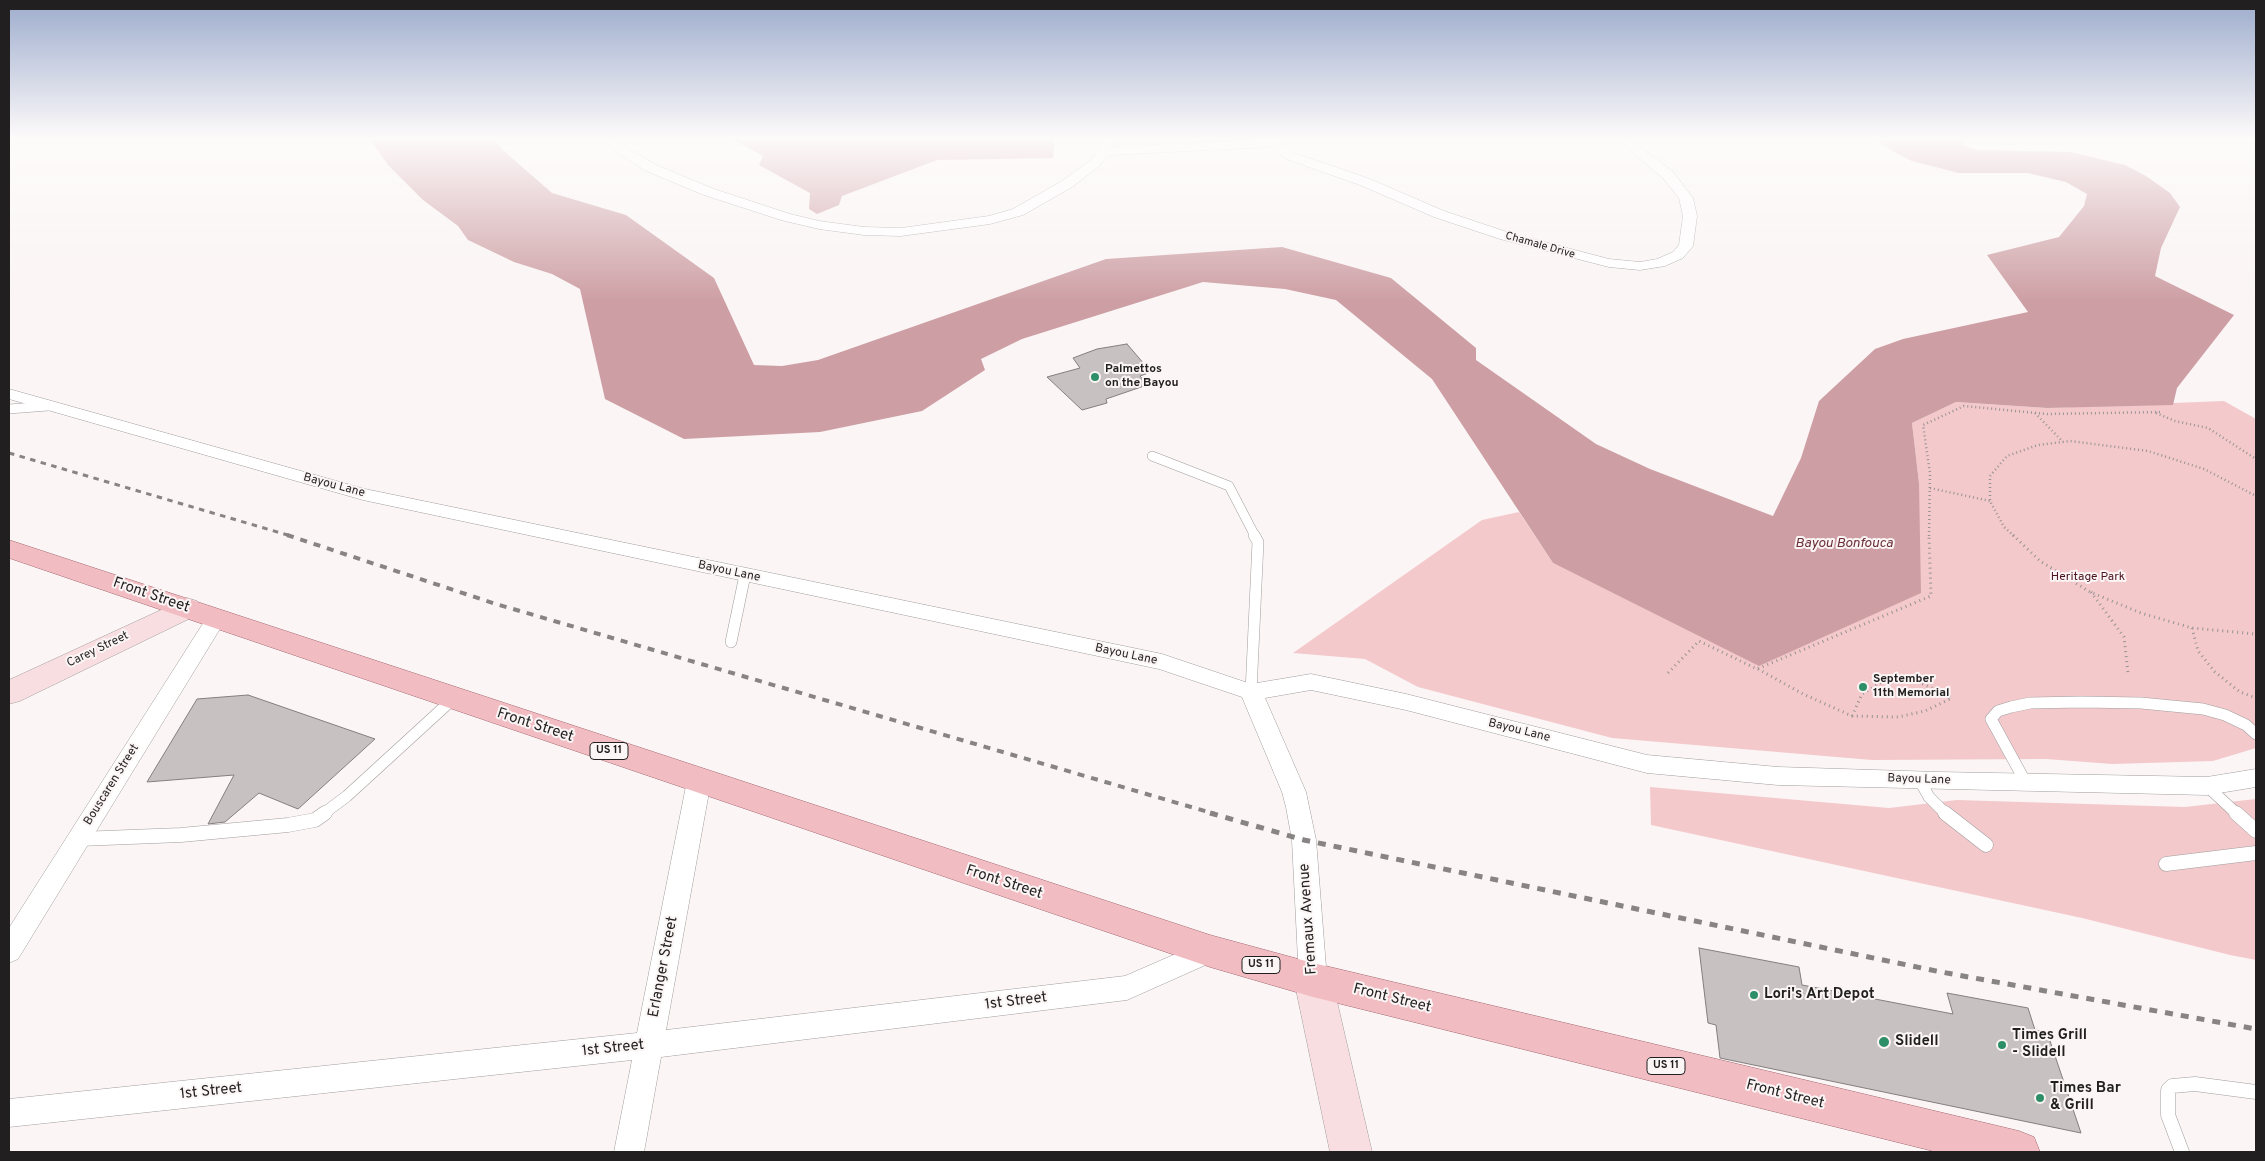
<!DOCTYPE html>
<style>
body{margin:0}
#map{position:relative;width:2265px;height:1161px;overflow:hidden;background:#fbf5f5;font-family:Overpass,sans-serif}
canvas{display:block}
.frame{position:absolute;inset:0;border:10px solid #211f1f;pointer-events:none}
</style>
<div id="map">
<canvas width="2265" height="1161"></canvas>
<div class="frame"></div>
</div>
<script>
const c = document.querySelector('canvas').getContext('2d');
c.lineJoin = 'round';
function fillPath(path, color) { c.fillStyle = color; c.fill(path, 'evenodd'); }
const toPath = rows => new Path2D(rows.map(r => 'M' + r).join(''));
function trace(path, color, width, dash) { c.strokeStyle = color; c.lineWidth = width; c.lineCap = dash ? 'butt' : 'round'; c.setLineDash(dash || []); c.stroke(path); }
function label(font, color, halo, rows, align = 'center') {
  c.font = font + ' Overpass,sans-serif'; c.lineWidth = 4; c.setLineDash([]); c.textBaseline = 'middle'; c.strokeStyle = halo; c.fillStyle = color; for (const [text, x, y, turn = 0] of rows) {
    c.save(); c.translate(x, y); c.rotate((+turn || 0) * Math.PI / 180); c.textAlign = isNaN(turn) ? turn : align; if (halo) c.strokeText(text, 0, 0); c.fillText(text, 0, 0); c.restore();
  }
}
const green = toPath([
 [2224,401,2256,419,2256,748,2213,761,2112,764,2046,759,1872,760,1612,738,1418,687,1365,659,1293,653,1482,520,1519,512,1553,563,1759,665,1919,483,1912,423,1956,402,2047,408],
 [1650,787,1889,808,1957,800,2185,807,2256,799,2256,960,2230,955,2082,918,1651,825]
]);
const water = toPath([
 [369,138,493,138,504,151,552,193,626,215,714,278,754,365,782,366,818,360,1106,259,1282,247,1391,278,1476,348,1476,360,1596,444,1650,469,1773,516,1801,458,1819,401,1875,349,1903,339,2028,312,1987,255,2059,237,2084,206,2087,194,2066,182,2028,173,1959,173,1912,161,1892,151,1874,138,1967,138,1962,145,1977,150,2070,152,2125,165,2146,176,2170,193,2180,207,2161,248,2155,276,2234,315,2177,388,2173,405,2047,408,1956,402,1912,423,1919,483,1921,593,1759,666,1553,563,1432,379,1336,300,1285,289,1203,282,1022,339,981,359,985,370,922,411,820,432,684,439,605,399,580,289,552,274,514,262,468,240,458,226,423,200,389,166],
 [730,138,1055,138,1053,158,937,160,842,196,839,205,817,214,809,209,810,193,759,165,763,156]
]);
const building = toPath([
 [1127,344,1151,372,1140,376,1147,385,1106,399,1107,403,1082,410,1047,377,1080,368,1073,358,1097,349,1127,344],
 [248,695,375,739,298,809,259,793,225,822,208,824,234,775,147,782,197,699,248,695],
 [1699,948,1799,967,1802,985,1953,1014,1947,993,2028,1008,2035,1030,2047,1032,2081,1133,1720,1058,1716,1025,1708,1023,1699,948]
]);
const pathFar1 = toPath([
 [2035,413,2063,442],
 [2156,413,2175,421,2208,428,2256,459],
 [1930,488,1990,501],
 [1929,536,1930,473,1923,425,1964,406,2047,414,2162,412],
 [2014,536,2004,527,1990,501,1990,476,2007,456,2038,445,2070,441,2148,451,2204,469,2256,496]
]);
const path = toPath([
 [2013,535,2040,561,2090,592,2141,613,2192,628,2256,634],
 [2091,592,2124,637,2128,673],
 [2192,628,2198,651,2215,672,2240,692,2256,698],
 [1758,669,1803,694,1852,716,1898,717,1925,711,1952,698],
 [1668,673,1699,641,1757,669,1931,596,1929,535],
 [1852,716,1862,694,1887,679,1902,677,1915,680,1952,698]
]);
const laneFar2 = toPath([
 [9,409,48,406],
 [1152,456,1229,486,1255,536]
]);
const laneFar1 = toPath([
 [731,642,745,575],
 [1251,692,1258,542,1254,535],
 [1920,781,1929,797,1946,814],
 [2026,783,1991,719,1998,711,2011,707,2030,703,2082,702,2141,703,2203,709,2225,715,2246,725,2256,734],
 [2207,786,2237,814],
 [323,814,347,796,453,699]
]);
const lane = toPath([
 [1945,813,1986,845],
 [2236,813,2256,831],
 [79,839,181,835,288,825,315,820,325,813],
 [2166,864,2256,853],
 [2182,1152,2168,1115,2168,1090,2172,1086,2195,1084,2256,1092]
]);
const street = toPath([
 [603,138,616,138,626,147,656,165,714,189,790,214,819,221,864,227,901,228,989,216,1013,209,1062,181,1091,160,1099,150,1103,138,1115,138,1112,147,1280,138,1280,142,1294,153,1370,179,1444,211,1510,233,1609,259,1640,262,1657,259,1673,252,1679,245,1683,216,1679,198,1663,178,1615,138,1629,138,1673,172,1693,198,1697,216,1693,246,1683,258,1665,266,1640,270,1609,267,1500,239,1434,217,1360,185,1286,159,1271,147,1109,155,1099,166,1072,187,1023,215,990,224,901,236,864,235,819,229,781,220,704,195,646,171,618,153,603,138],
 [9,389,365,489,1162,654,1251,684,1311,674,1406,694,1647,755,1778,767,1938,772,2207,777,2256,769,2256,787,2207,795,1778,785,1647,773,1406,710,1311,690,1265,698,1306,792,1316,840,1327,980,1323,989,1313,992,1303,989,1299,980,1292,840,1286,807,1282,792,1242,697,1159,669,363,500,9,399,9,389],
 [216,612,223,614,226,619,18,959,9,963,9,928,209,614,216,612],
 [699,772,707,774,711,781,666,1030,1125,976,1210,939,1219,943,1223,951,1219,959,1127,1000,661,1057,644,1152,614,1152,632,1060,9,1127,9,1099,637,1033,687,781,691,774,699,772]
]);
const secondary = toPath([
 [187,598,197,601,201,608,197,615,20,701,9,704,9,680,187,598],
 [1313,963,1326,968,1332,980,1372,1152,1330,1152,1294,980,1300,968,1313,963]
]);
const primary = toPath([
 [9,540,1210,935,1313,963,2019,1131,2034,1137,2040,1152,1937,1152,1313,997,1210,967,9,558,9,540]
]);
const railFar2 = toPath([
 [9,453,291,536]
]);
const railFar1 = toPath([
 [287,535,496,604,1215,814]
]);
const rail = toPath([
 [1210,813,1304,840,1941,972,2256,1029]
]);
const markers = [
 [1095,377,5,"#2e8e67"],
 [1863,687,5,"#2e8e67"],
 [1754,995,5,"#2e8e67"],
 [1884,1042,6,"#2e8e67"],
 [2002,1045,5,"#2e8e67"],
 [2040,1098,5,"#2e8e67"]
];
const farStreetnames = [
 ["Chamale Drive",1540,246,16]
];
const shields = [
 [609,751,38],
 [1261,965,38],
 [1666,1066,38]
];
const shieldNames = [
 ["US 11",609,751],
 ["US 11",1261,965],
 ["US 11",1666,1066]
];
const poiNames = [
 ["Palmettos",1105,370],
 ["on the Bayou",1105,384],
 ["September",1873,680],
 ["11th Memorial",1873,694]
];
const streetNames = [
 ["Bayou Lane",334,486,15],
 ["Bayou Lane",729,572,12],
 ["Carey Street",98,650,-26],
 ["Bayou Lane",1126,655,12],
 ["Bayou Lane",1519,731,14],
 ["Bayou Lane",1919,780,2],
 ["Bouscaren Street",112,785,-58]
];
const parkNames = [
 ["Heritage Park",2088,578]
];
const waterNames = [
 ["Bayou Bonfouca",1844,544]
];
const nearStreetnames = [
 ["Front Street",151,596,19],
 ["Front Street",535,726,18],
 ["Front Street",1004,883,18],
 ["Fremaux Avenue",1309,919,-94],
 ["Erlanger Street",664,967,-79],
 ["Front Street",1392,999,14],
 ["1st Street",1016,1002,-7],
 ["1st Street",613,1049,-6],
 ["1st Street",211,1092,-6],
 ["Front Street",1785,1095,14]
];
const nearPoinames = [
 ["Lori's Art Depot",1764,995],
 ["Times Grill",2012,1036],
 ["- Slidell",2012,1053],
 ["Slidell",1895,1042],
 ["Times Bar",2050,1089],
 ["& Grill",2050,1106]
];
fillPath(green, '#f4c9cc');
fillPath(water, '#cd9fa4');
fillPath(building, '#c7c1c1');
trace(building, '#847e7f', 1);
trace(laneFar2, '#a29d9d', 10);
trace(laneFar1, '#a29d9d', 12);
trace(lane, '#a29d9d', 15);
trace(street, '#a29d9d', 1);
trace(secondary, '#a29d9d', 1);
trace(primary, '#a46870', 1);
trace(pathFar1, '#979393', 2.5, [1, 3]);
trace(path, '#979393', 3, [1, 4]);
trace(laneFar2, '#fff', 9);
trace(laneFar1, '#fff', 11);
trace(lane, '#fff', 14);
fillPath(street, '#fff');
fillPath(secondary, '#f9dee1');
fillPath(primary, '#f2bcc3');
trace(railFar2, '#888484', 3, [5.5, 5.5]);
trace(railFar1, '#888484', 4, [7, 7]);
trace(rail, '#888484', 5, [8, 8]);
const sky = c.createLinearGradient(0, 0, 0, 301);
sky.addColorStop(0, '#9daccd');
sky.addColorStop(0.46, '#fdfafa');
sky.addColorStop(1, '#fdfafa00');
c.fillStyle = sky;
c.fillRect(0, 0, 2265, 301);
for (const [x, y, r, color] of markers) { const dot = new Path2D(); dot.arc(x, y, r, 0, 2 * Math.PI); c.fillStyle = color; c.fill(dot); trace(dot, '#fbf5f5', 2); }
label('11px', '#211f1f', '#fbf5f5', farStreetnames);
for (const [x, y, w] of shields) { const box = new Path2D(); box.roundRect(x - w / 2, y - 8.5, w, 17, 4); c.fillStyle = '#fbf5f5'; c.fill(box); trace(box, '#211f1f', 1); }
label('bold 11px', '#211f1f', null, shieldNames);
label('bold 12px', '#211f1f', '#fbf5f5', poiNames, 'left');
label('12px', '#211f1f', '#fbf5f5', streetNames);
label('12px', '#4c141f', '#fbf5f5', parkNames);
label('italic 14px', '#6b3039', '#fbf5f5', waterNames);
label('15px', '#211f1f', '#fbf5f5', nearStreetnames);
label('bold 15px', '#211f1f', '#fbf5f5', nearPoinames, 'left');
</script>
